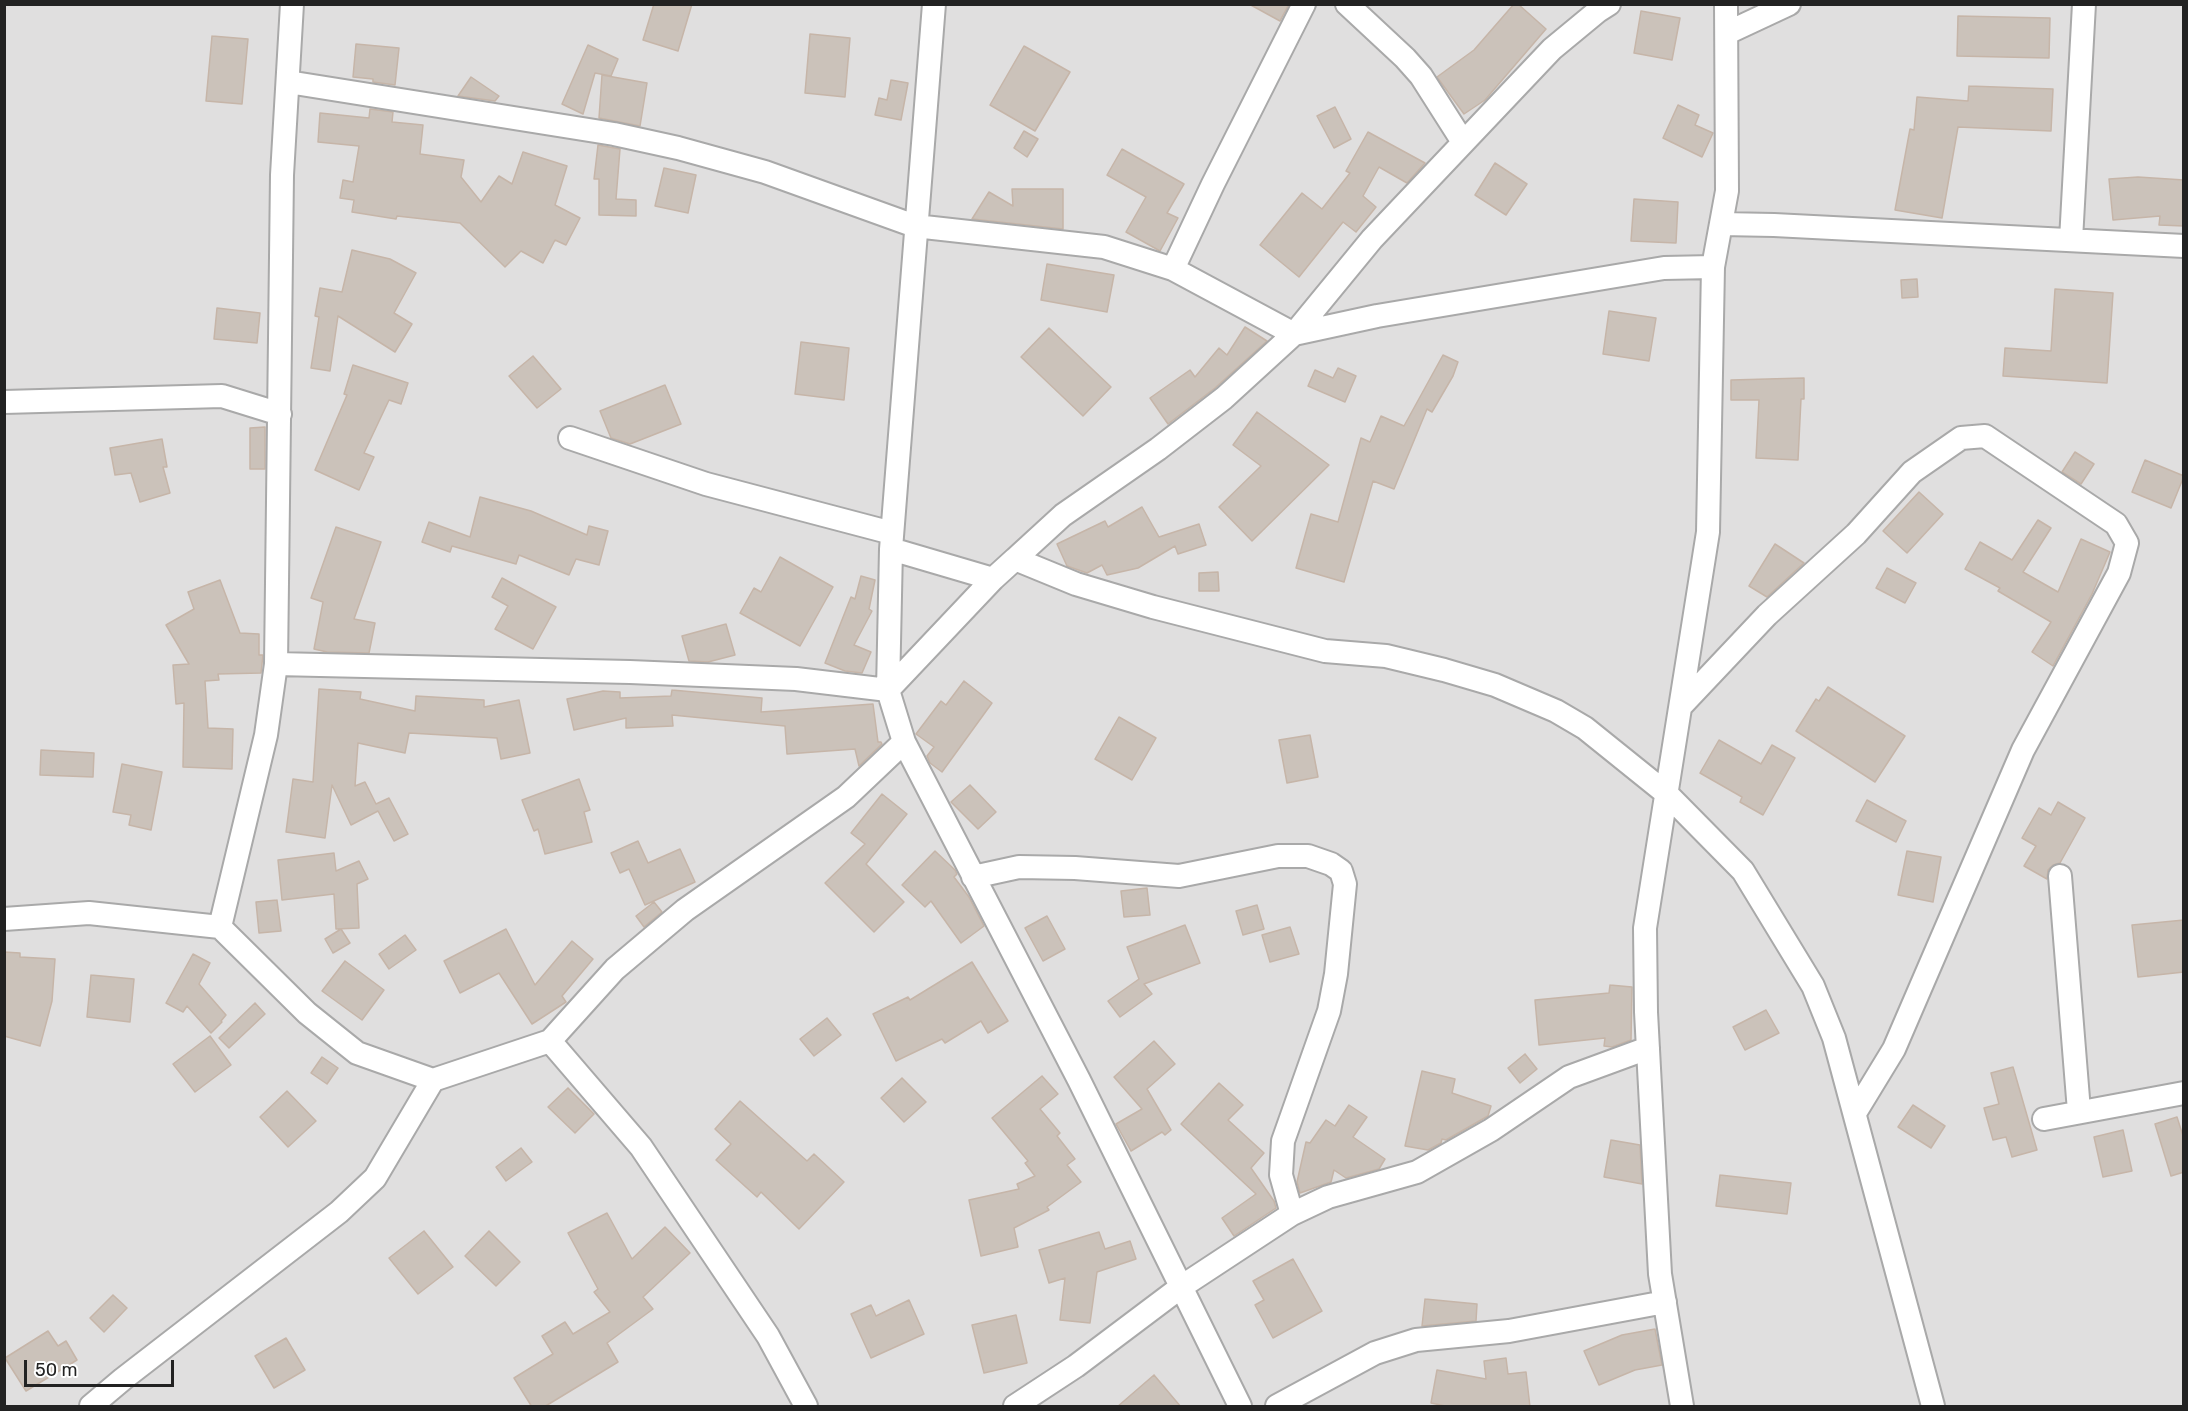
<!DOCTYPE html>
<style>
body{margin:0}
#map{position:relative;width:2188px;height:1411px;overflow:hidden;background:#f3efe8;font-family:Rubik,sans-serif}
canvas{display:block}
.frame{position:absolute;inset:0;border:6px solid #222;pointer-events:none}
.scale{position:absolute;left:24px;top:1360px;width:150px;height:27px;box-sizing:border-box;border:3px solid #222;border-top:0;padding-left:8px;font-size:18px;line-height:21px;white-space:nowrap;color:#222;-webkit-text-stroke:4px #fff;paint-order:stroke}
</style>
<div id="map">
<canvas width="2188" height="1411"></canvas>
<div class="frame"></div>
<div class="scale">50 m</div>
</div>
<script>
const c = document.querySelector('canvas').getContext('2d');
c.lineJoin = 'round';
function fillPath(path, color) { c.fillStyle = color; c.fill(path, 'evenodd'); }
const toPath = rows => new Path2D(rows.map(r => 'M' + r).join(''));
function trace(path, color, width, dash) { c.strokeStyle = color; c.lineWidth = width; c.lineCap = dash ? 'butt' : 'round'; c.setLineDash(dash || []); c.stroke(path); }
const residential = toPath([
 [5,5,2183,5,2183,1406,5,1406]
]);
const building = toPath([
 [654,4,692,4,678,51,643,40,654,4],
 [1249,4,1289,4,1280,21,1249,4],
 [1514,4,1518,4,1546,29,1485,100,1464,114,1437,77,1474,50,1514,4],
 [1641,11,1680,18,1672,60,1634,53,1641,11],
 [1958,16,2050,18,2049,58,1957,56,1958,16],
 [810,34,850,38,845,97,805,93,810,34],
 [212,36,248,39,242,104,206,101,212,36],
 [356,44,399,48,395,85,373,82,373,79,353,77,356,44],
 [588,45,618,59,611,76,595,73,583,114,562,104,588,45],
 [1024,46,1070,72,1035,131,990,105,1024,46],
 [602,75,647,83,640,126,599,118,602,75],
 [471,77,499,96,495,101,458,96,471,77],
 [891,80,908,83,901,120,875,115,879,98,887,100,891,80],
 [1969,86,2053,89,2051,131,1958,127,1942,218,1895,210,1910,129,1914,130,1917,97,1968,101,1969,86],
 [1678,105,1699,115,1695,125,1713,133,1702,157,1663,138,1678,105],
 [1335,107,1351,139,1334,148,1317,116,1335,107],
 [370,109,393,112,392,122,423,125,420,154,464,160,461,177,481,202,499,176,512,184,523,152,567,166,555,205,580,218,566,245,555,240,543,263,521,251,505,267,460,223,397,216,396,219,352,212,354,200,340,198,343,180,353,182,359,146,318,142,320,113,369,118,370,109],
 [1024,131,1038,139,1027,157,1014,148,1024,131],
 [1368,132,1425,163,1407,183,1379,167,1363,196,1376,207,1356,232,1343,222,1299,277,1260,245,1302,193,1322,209,1350,173,1346,171,1368,132],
 [598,145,620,149,616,199,636,200,636,216,599,215,599,179,594,179,598,145],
 [1122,149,1184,184,1167,213,1178,218,1160,251,1126,232,1146,197,1107,175,1122,149],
 [1495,163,1527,184,1506,215,1475,195,1495,163],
 [664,168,696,175,688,213,655,206,664,168],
 [2138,177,2184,180,2184,226,2159,225,2160,216,2113,220,2109,179,2138,177],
 [1012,189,1063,189,1063,229,972,219,989,192,1013,206,1012,189],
 [1634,199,1678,202,1676,243,1631,241,1634,199],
 [352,250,390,259,416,273,394,313,412,324,395,352,338,316,330,371,311,368,319,317,315,316,320,288,342,292,352,250],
 [1047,264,1114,275,1107,312,1041,300,1047,264],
 [1917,279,1918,297,1902,298,1901,280,1917,279],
 [2055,289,2113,293,2107,383,2003,376,2005,348,2051,351,2055,289],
 [217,308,260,313,257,343,214,339,217,308],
 [1609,311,1656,318,1649,361,1603,354,1609,311],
 [1245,327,1267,341,1215,388,1168,424,1150,398,1190,370,1195,377,1219,348,1227,355,1245,327],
 [1049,328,1111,387,1083,416,1021,357,1049,328],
 [801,342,849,348,844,400,795,394,801,342],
 [1443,355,1458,362,1453,376,1432,412,1427,409,1394,489,1373,481,1344,582,1296,568,1311,514,1338,522,1361,438,1370,442,1381,416,1404,426,1443,355],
 [533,356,561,389,537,408,509,376,533,356],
 [353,365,408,383,401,404,389,400,364,453,374,457,359,490,315,470,347,395,344,394,353,365],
 [1338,368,1356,376,1345,402,1308,386,1315,370,1333,378,1338,368],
 [1804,378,1804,399,1801,399,1798,460,1756,458,1759,400,1731,400,1731,380,1804,378],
 [665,385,681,424,630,444,611,438,600,411,665,385],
 [1257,412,1329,465,1252,541,1219,507,1261,466,1233,445,1257,412],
 [265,427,265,469,250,469,250,428,265,427],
 [162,439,167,467,163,467,170,493,140,502,131,473,115,475,110,448,162,439],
 [2075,452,2094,464,2081,484,2062,472,2075,452],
 [2145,460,2184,476,2171,508,2132,492,2145,460],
 [1919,492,1943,514,1907,553,1883,531,1919,492],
 [480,497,531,511,587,535,589,526,608,531,599,565,576,559,569,575,519,555,516,564,452,546,450,552,422,542,429,522,470,537,480,497],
 [1142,507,1159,537,1199,524,1206,545,1178,554,1175,546,1138,568,1107,575,1102,565,1087,573,1067,566,1057,544,1105,521,1108,527,1142,507],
 [2038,520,2051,528,2023,572,2058,592,2081,539,2110,552,2092,594,2053,666,2032,652,2051,622,1998,591,2000,588,1965,569,1980,542,2012,560,2038,520],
 [336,527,381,542,354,619,375,623,369,653,327,652,314,649,323,602,311,598,336,527],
 [1775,544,1804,563,1767,597,1749,586,1775,544],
 [780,557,833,587,800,646,740,613,754,588,761,592,780,557],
 [1887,568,1916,583,1905,603,1876,588,1887,568],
 [1218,572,1219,591,1199,591,1199,573,1218,572],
 [861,576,875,580,869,609,872,611,854,645,871,652,862,673,845,671,825,663,851,597,855,599,861,576],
 [502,578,556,607,533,649,495,629,508,606,492,597,502,578],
 [220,580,240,633,259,634,259,655,263,655,261,673,218,674,219,680,205,681,208,728,233,729,232,769,183,767,184,703,176,704,173,665,189,664,166,625,194,609,188,592,220,580],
 [726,624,735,655,708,662,689,661,682,636,726,624],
 [964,681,992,703,942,772,930,763,927,756,934,747,916,734,941,701,946,705,964,681],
 [1828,687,1905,736,1875,782,1796,731,1816,699,1819,701,1828,687],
 [319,689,361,692,360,699,415,711,416,696,484,700,484,707,519,700,530,753,501,759,497,738,409,733,405,753,358,743,355,786,365,782,376,804,389,798,408,834,394,841,378,811,351,825,332,785,325,838,286,832,293,779,313,782,319,689],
 [672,690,762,698,761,712,873,704,878,742,881,742,882,744,859,766,855,749,787,754,785,726,672,715,673,726,626,728,626,718,574,730,567,699,603,691,620,692,620,698,671,696,672,690],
 [1119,717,1156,738,1132,780,1095,759,1119,717],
 [1310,735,1318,777,1287,783,1279,740,1310,735],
 [1719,740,1761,764,1772,745,1795,758,1763,815,1740,802,1742,797,1700,773,1719,740],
 [41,750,94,753,93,777,40,775,41,750],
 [122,764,162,772,151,830,129,825,131,815,113,812,122,764],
 [579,779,590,810,584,812,592,842,545,854,538,829,534,831,522,800,579,779],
 [970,785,996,812,978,829,951,802,970,785],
 [882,794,907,814,866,864,904,902,874,932,825,883,865,844,851,833,882,794],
 [1867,800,1906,821,1896,842,1856,821,1867,800],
 [2058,802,2085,818,2060,863,2053,865,2048,870,2047,879,2024,866,2036,846,2022,838,2039,808,2051,815,2058,802],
 [638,841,648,863,680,849,695,882,645,905,629,869,620,873,611,853,638,841],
 [935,851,955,870,957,874,954,877,969,897,984,926,961,943,931,901,925,907,902,885,935,851],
 [1907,851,1941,857,1933,902,1898,895,1907,851],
 [334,853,336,871,359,861,368,879,357,884,359,928,336,929,334,894,282,900,278,860,334,853],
 [1147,888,1150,915,1124,917,1121,891,1147,888],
 [277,900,281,931,259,933,256,902,277,900],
 [654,902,662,912,644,927,636,916,654,902],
 [1257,905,1264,929,1243,935,1236,911,1257,905],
 [1047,916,1065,949,1043,961,1025,928,1047,916],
 [2184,920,2184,972,2138,977,2132,925,2184,920],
 [1185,925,1200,963,1144,984,1152,994,1120,1017,1108,1001,1139,979,1127,947,1185,925],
 [1290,927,1299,954,1270,962,1262,935,1290,927],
 [341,929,350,943,333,953,325,939,341,929],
 [506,929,535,985,572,941,593,959,562,996,566,1002,532,1024,499,973,460,993,444,961,506,929],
 [405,935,416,950,389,969,379,954,405,935],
 [4,952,20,953,20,957,55,959,52,1001,40,1046,4,1036,4,952],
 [193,954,210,963,199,984,226,1015,221,1021,222,1022,211,1033,187,1006,183,1012,166,1003,193,954],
 [345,961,384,990,362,1020,322,991,345,961],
 [972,962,1008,1021,988,1033,981,1021,945,1043,942,1039,896,1061,873,1014,908,997,910,1000,972,962],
 [91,975,134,979,130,1022,87,1017,91,975],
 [1610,985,1632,987,1631,1040,1612,1047,1604,1046,1605,1038,1539,1045,1535,1000,1609,993,1610,985],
 [255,1003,265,1014,229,1048,219,1038,255,1003],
 [1766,1010,1779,1033,1745,1050,1733,1027,1766,1010],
 [827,1018,841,1035,814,1056,800,1039,827,1018],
 [210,1036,231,1065,195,1092,173,1064,210,1036],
 [1154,1041,1175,1064,1147,1089,1171,1130,1165,1135,1162,1132,1131,1151,1116,1124,1142,1109,1114,1077,1154,1041],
 [1525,1054,1537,1069,1520,1083,1508,1068,1525,1054],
 [322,1057,338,1068,327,1084,311,1073,322,1057],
 [2013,1067,2037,1150,2012,1157,2006,1137,1993,1140,1984,1108,1999,1104,1991,1073,2013,1067],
 [1422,1071,1455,1079,1452,1093,1491,1106,1488,1116,1446,1140,1442,1139,1441,1143,1428,1150,1405,1146,1422,1071],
 [1042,1076,1058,1094,1040,1109,1060,1133,1057,1136,1075,1159,1067,1165,1081,1182,1047,1207,1049,1210,1014,1228,1018,1247,981,1256,969,1200,1019,1189,1017,1184,1035,1176,1025,1163,1028,1161,992,1118,1042,1076],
 [902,1078,926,1102,904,1122,881,1098,902,1078],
 [1219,1083,1243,1105,1228,1120,1264,1153,1251,1168,1274,1201,1276,1208,1234,1236,1222,1218,1256,1194,1181,1124,1219,1083],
 [568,1088,594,1114,575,1133,548,1107,568,1088],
 [287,1091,316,1121,288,1147,260,1117,287,1091],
 [740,1101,807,1161,814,1154,844,1182,799,1229,761,1192,757,1197,716,1160,731,1144,715,1129,740,1101],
 [1349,1105,1367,1117,1353,1137,1385,1159,1379,1169,1346,1178,1334,1170,1331,1182,1300,1193,1297,1182,1306,1142,1310,1143,1326,1120,1335,1126,1349,1105],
 [1913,1105,1945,1126,1931,1148,1898,1127,1913,1105],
 [2177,1117,2184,1139,2184,1172,2171,1176,2155,1124,2177,1117],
 [2123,1130,2132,1171,2103,1177,2094,1137,2123,1130],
 [1611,1140,1640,1145,1642,1184,1604,1177,1611,1140],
 [521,1148,532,1162,506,1181,496,1167,521,1148],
 [1720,1175,1791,1183,1787,1214,1716,1206,1720,1175],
 [607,1213,632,1259,665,1227,690,1253,643,1297,653,1309,607,1343,618,1362,544,1407,532,1407,514,1378,553,1354,542,1336,565,1322,573,1334,610,1312,594,1292,598,1289,568,1233,607,1213],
 [424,1231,453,1267,418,1294,389,1258,424,1231],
 [489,1231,520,1262,496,1286,465,1256,489,1231],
 [1099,1232,1105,1249,1130,1241,1136,1259,1097,1272,1090,1323,1060,1320,1065,1278,1049,1283,1039,1250,1099,1232],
 [1293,1259,1322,1311,1273,1338,1255,1305,1264,1300,1253,1281,1293,1259],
 [113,1295,127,1308,104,1332,90,1318,113,1295],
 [1425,1299,1477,1304,1476,1321,1422,1326,1425,1299],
 [909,1300,924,1334,871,1358,851,1314,871,1305,876,1316,909,1300],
 [1016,1315,1027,1363,984,1373,972,1325,1016,1315],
 [1655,1329,1662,1365,1635,1370,1599,1385,1584,1351,1622,1335,1655,1329],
 [48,1331,58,1346,66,1341,77,1360,26,1391,5,1358,48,1331],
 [286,1338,305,1370,274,1388,255,1356,286,1338],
 [1506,1358,1508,1374,1526,1372,1530,1407,1450,1407,1431,1403,1437,1370,1486,1379,1484,1361,1506,1358],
 [1154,1375,1181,1407,1117,1407,1154,1375]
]);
const minor = toPath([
 [934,4,891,549,888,690,904,742,1079,1080,1240,1406],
 [1347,4,1405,58,1421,76,1463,142],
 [1727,33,1789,4],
 [288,82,614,134,678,148,765,172,915,226,1104,247,1173,269,1294,334,1377,316,1664,268,1713,267],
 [1721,224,1774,225,2184,246],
 [2071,240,2084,4],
 [1173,269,1213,184,1304,4],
 [4,402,222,396,280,414],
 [570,438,706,484,892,533],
 [891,549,993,579],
 [1015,559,1063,515,1158,449,1224,398,1294,334,1372,239,1552,49,1598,11,1609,4],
 [276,664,630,672,796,679,888,690],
 [888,690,993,579,1015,559,1076,584,1153,607,1325,651,1386,656,1444,670,1495,685,1556,711,1585,728,1667,794,1743,871,1813,986,1834,1038,1933,1406],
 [1681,706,1767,615,1856,534,1912,472,1961,438,1985,436,2116,524,2127,543,2119,573,2023,750,1894,1049,1855,1113],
 [2060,876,2079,1111],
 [973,877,1019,867,1075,868,1179,876,1278,856,1308,856,1331,864,1341,871,1345,884,1336,974,1329,1011,1283,1141,1281,1175,1292,1214],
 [4,919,89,913,220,927,307,1013,357,1053,433,1080,550,1041,615,969,685,910,846,797,904,742],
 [220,927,266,735,276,664,282,175,292,4],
 [550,1041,641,1147,768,1336,806,1406],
 [2044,1119,2184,1093],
 [91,1406,123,1379,339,1212,375,1178,433,1080],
 [1015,1406,1076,1366,1181,1287,1292,1214,1328,1197,1417,1172,1491,1130,1569,1077,1648,1048],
 [1277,1406,1375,1353,1416,1340,1509,1331,1665,1302],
 [1682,1406,1660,1274,1646,1012,1645,928,1708,532,1713,267,1727,191,1726,4]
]);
fillPath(residential, '#e0dfdf');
fillPath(building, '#cbc2ba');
trace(building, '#c6b5a8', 1.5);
trace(minor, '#a9a9a9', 26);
trace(minor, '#fff', 22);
</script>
